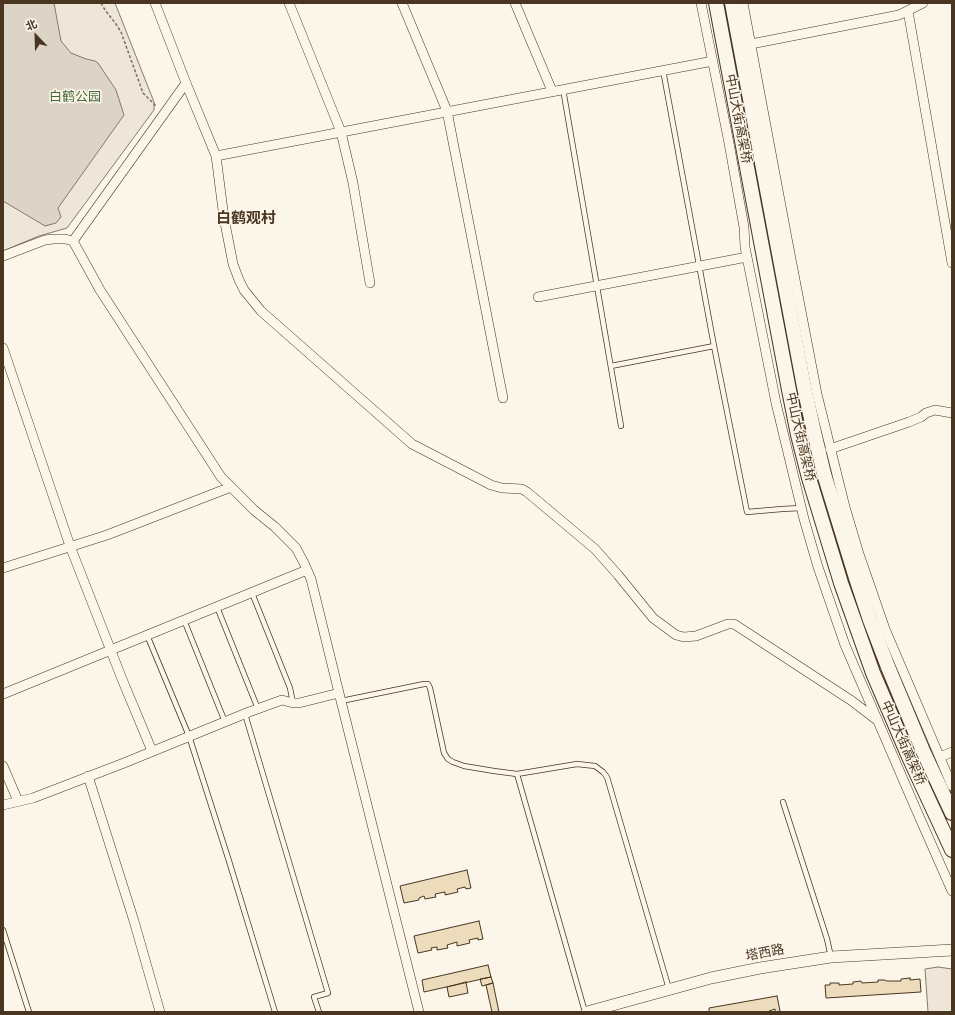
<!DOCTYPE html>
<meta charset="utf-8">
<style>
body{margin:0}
#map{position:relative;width:955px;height:1015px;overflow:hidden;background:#fbf6e9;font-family:"Open Sans","Noto Sans SC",sans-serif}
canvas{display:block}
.frame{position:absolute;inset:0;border:4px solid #4a3520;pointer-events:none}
.north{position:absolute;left:16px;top:16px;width:40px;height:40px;-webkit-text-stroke:3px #fbf6e9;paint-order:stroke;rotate:337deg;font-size:11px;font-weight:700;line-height:16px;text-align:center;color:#4a3520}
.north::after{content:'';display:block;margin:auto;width:14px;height:18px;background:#4a3520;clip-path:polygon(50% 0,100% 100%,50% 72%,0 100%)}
</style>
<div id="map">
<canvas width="955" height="1015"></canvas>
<div class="frame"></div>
<div class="north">北</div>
</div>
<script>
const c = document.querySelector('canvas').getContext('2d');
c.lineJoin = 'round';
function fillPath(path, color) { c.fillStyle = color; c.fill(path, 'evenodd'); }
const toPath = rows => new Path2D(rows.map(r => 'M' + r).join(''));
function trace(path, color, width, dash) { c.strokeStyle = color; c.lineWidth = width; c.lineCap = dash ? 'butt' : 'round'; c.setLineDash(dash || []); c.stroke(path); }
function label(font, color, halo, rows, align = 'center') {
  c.font = font + ' "Open Sans","Noto Sans SC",sans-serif'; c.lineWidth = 3; c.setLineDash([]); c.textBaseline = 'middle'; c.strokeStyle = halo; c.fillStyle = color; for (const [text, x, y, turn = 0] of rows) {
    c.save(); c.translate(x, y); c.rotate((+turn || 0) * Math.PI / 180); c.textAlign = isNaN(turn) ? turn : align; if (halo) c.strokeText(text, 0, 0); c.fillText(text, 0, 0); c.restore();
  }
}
const green = toPath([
 [3,3,115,3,154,102,154,110,67,228,39,236,3,251,3,3],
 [938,967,952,969,952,1012,928,1012,925,969,938,967]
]);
const water = toPath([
 [3,3,54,3,61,41,71,53,86,59,95,61,98,63,116,90,124,115,58,208,61,217,56,223,45,226,3,201,3,3]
]);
const building = toPath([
 [467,870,471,888,466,889,465,887,457,889,458,892,445,895,445,892,435,894,436,897,425,899,424,896,419,898,419,900,404,903,400,886,467,870],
 [479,921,483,939,478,940,478,938,469,940,470,943,457,946,457,942,447,945,448,948,437,950,437,947,431,948,432,950,418,953,414,936,479,921],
 [488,965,491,977,424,992,422,980,488,965],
 [491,977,493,983,482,986,480,979,491,977],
 [910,978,910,980,920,979,921,992,826,998,825,985,830,985,830,983,839,983,839,985,853,984,853,982,861,981,862,983,878,982,878,980,885,980,886,981,901,981,901,979,910,978],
 [466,982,468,993,449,997,447,987,466,982],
 [493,983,499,1012,492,1012,486,985,493,983],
 [777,996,780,1011,775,1012,775,1009,769,1011,769,1012,709,1012,709,1008,777,996]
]);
const path = toPath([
 [101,3,105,10,116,24,121,32,143,93,157,107]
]);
const service = toPath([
 [663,70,714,346,747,512,782,509,801,508],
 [563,89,621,426],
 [611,366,714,346],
 [252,593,290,688,293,703],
 [217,607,258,709],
 [184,620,225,722],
 [147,635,189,736,229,861,275,1012],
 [341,701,424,684,428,684,430,688,444,753,448,759,453,762,464,766,494,771,517,774,577,764,595,766,603,772,607,777,669,989],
 [245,714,328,993,314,997,319,1012],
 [517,774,585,1012],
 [783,802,827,939,831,957],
 [3,930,29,1012]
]);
const minor = toPath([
 [155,3,186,83,216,156,224,218,233,264,239,280,244,290,261,311,412,444,491,485,502,488,522,489,527,492,595,549,618,575,653,618,676,635,684,637,696,636,728,624,734,624,852,701,878,721],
 [289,3,341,132,353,183,370,283],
 [402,3,447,111,503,398],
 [515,3,552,91],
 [701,3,729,143,744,227,745,247,776,403,804,519,818,567,845,645,915,807,952,891],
 [743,3,787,238,817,394,845,507,859,554,885,629,952,786],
 [908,11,952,263],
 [751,44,899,15,923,3],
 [216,156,713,61],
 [73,241,186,83],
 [3,256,45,240,53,239,65,239,73,241,100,290,221,477,254,510,275,527,296,548,304,563,311,579,339,693,419,1012],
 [538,297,747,257],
 [3,348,70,546,122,679,152,751],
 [830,449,909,422,921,417,926,413,935,410,952,413],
 [3,568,107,535,231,487],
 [3,694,307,570],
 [940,757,952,752],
 [3,766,18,801],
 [88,776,134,921,160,1012],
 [3,805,33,798,124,763,249,712,282,700,293,703,299,703,339,693]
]);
const tertiary = toPath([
 [587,1012,711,978,760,968,831,957,952,950]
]);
const primary = toPath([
 [716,3,789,390,798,435,809,478,841,583,873,673,909,757,952,850],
 [732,3,804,387,814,432,824,474,856,578,870,620,888,667,923,751,952,813]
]);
const parkNames = [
 ["白鹤公园",75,97]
];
const streetNames = [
 ["中山大街高架桥",738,119,79],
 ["中山大街高架桥",800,437,77],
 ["中山大街高架桥",903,743,66],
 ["塔西路",765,953,-11]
];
const quarterNames = [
 ["白鹤观村",246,219]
];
fillPath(green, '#ede6d9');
trace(green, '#887966', 1);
fillPath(water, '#dcd4c6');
trace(water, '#887966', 1);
fillPath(building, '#ecdcbc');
trace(building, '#4a3520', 1);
trace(service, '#4a3520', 6);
trace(minor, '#4a3520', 10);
trace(tertiary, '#4a3520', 12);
trace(primary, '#4a3520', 16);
trace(path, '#7f6f5c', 1.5, [3, 2]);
trace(service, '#fbf6e9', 4.5);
trace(minor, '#fbf6e9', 9);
trace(tertiary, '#fbf6e9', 11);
trace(primary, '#fbf6e9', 14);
label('13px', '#436837', '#fbf6e9', parkNames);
label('13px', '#4a3520', '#fbf6e9', streetNames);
label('bold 15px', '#4a3520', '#fbf6e9', quarterNames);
</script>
